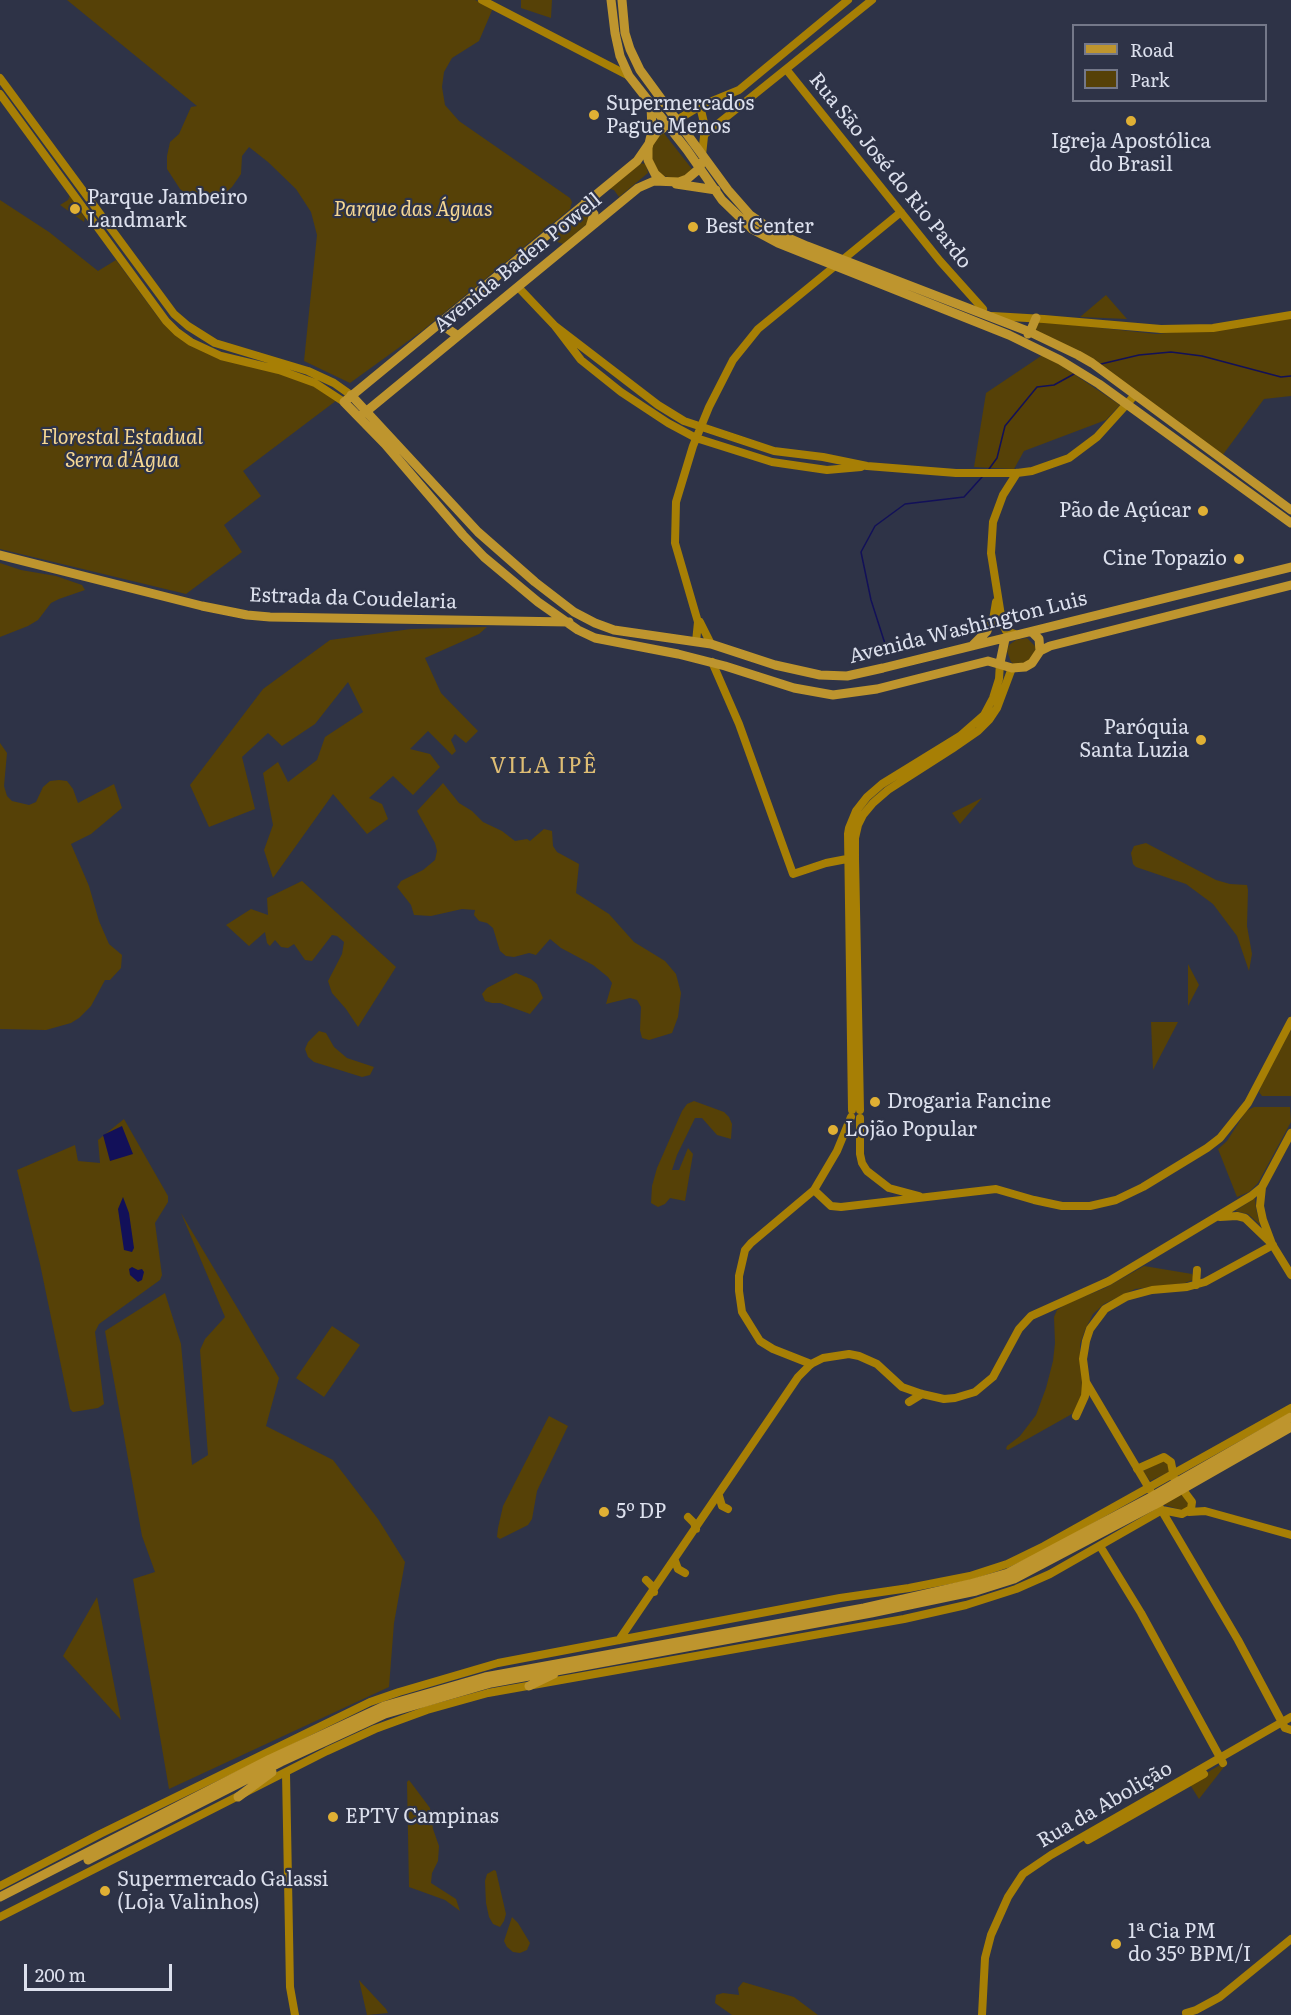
<!DOCTYPE html>
<meta charset="utf-8">
<style>
body{margin:0}
#map{position:relative;width:1291px;height:2015px;overflow:hidden;background:#2e3347;font-family:Literata,serif}
canvas{display:block}
.legend{position:absolute;left:1072px;top:24px;width:195px;height:78px;box-sizing:border-box;background:#2e3347;border:2px solid #747889;margin:0;padding:8px 10px;list-style:none;font-size:18px;color:#dce0ed}
.legend li{display:flex;align-items:center;gap:12px;height:30px}
.legend b{width:30px;border:2px solid #747889}
.scale{position:absolute;left:24px;top:1964px;width:148px;height:27px;box-sizing:border-box;border:3px solid #dce0ed;border-top:0;padding-left:8px;font-size:18px;line-height:21px;white-space:nowrap;color:#dce0ed;-webkit-text-stroke:4px #2e3347;paint-order:stroke}
</style>
<div id="map">
<canvas width="1291" height="2015"></canvas>
<ul class="legend">
<li><b style="height:8px;background:#be952e"></b>Road</li>
<li><b style="height:16px;background:#564107"></b>Park</li>
</ul>
<div class="scale">200 m</div>
</div>
<script>
const c = document.querySelector('canvas').getContext('2d');
c.lineJoin = 'round';
function fillPath(path, color) { c.fillStyle = color; c.fill(path, 'evenodd'); }
const toPath = rows => new Path2D(rows.map(r => 'M' + r).join(''));
function trace(path, color, width, dash) { c.strokeStyle = color; c.lineWidth = width; c.lineCap = dash ? 'butt' : 'round'; c.setLineDash(dash || []); c.stroke(path); }
function label(font, color, halo, rows, align = 'center') {
  c.font = font + ' Literata,serif'; c.lineWidth = 4.5; c.setLineDash([]); c.textBaseline = 'middle'; c.strokeStyle = halo; c.fillStyle = color; for (const [text, x, y, turn = 0] of rows) {
    c.save(); c.translate(x, y); c.rotate((+turn || 0) * Math.PI / 180); c.textAlign = isNaN(turn) ? turn : align; if (halo) c.strokeText(text, 0, 0); c.fillText(text, 0, 0); c.restore();
  }
}
const green = toPath([
 [67,0,475,0,493,8,479,41,452,58,444,72,442,87,445,105,459,121,570,198,572,202,570,209,422,331,350,383,304,361,317,235,311,212,296,189,268,162,249,147,242,156,241,174,232,187,223,195,199,198,189,196,180,189,167,169,167,156,170,142,179,134,191,107,197,106],
 [521,0,552,0,551,18,521,8],
 [663,132,692,169,690,172,678,179,663,176,655,170,650,152,653,144],
 [639,163,646,164,648,173,619,197,614,190,607,188],
 [70,195,85,218,84,222,60,205,68,200],
 [0,200,49,232,98,271,116,260,161,321,187,341,310,384,337,400,243,471,261,496,224,525,242,552,186,594,0,549],
 [583,210,587,211,589,215,588,223,563,244,555,241,554,235],
 [1106,295,1127,319,1080,317],
 [1291,316,1291,396,1264,399,1222,456,1089,359,1033,331,1038,321,1156,334,1248,325],
 [1044,354,1120,405,1106,420,1024,451,1014,469,974,467,986,393],
 [0,563,21,570,56,576,82,585,85,590,59,599,51,603,38,620,28,626,0,637],
 [487,627,479,634,425,658,441,693,478,731,466,743,455,734,451,740,456,751,452,755,428,731,410,749,430,754,440,767,413,795,393,776,369,798,382,804,388,819,367,834,333,794,273,878,264,850,273,825,263,773,278,762,288,782,317,760,325,737,363,712,348,682,315,724,282,746,268,733,242,757,255,809,209,827,190,785,263,689,330,640,411,629],
 [1027,638,1036,647,1034,655,1029,662,1016,665,1011,662,1007,651,1009,645,1016,640],
 [0,743,7,753,4,786,7,796,12,801,29,805,36,802,43,787,50,781,59,780,67,781,73,789,78,803,114,784,122,808,91,834,71,844,89,886,99,921,109,944,122,955,121,968,110,980,105,980,91,1006,79,1018,71,1023,46,1030,0,1029],
 [443,783,459,803,472,811,483,822,502,831,515,841,527,839,530,841,544,829,552,831,553,846,557,852,579,864,576,893,609,914,634,942,665,961,676,974,681,993,678,1017,672,1033,649,1040,642,1038,640,1030,641,1007,637,1000,630,998,606,1004,612,983,608,977,593,965,561,948,550,939,536,955,529,953,514,957,506,956,500,951,493,928,487,923,479,921,474,915,475,910,462,909,431,916,414,915,411,905,397,887,401,881,423,870,435,860,437,851,435,843,417,811],
 [982,798,960,824,952,813],
 [1146,843,1216,880,1230,884,1247,885,1248,890,1247,926,1252,954,1249,971,1237,936,1213,904,1186,884,1136,867,1133,864,1131,853,1134,846],
 [302,881,396,967,358,1027,346,1009,332,993,328,981,342,954,344,942,337,936,332,935,312,961,305,960,294,944,288,948,281,947,275,940,270,946,267,943,265,932,249,946,226,925,251,909,268,915,267,898],
 [1188,964,1199,985,1188,1006],
 [516,973,531,979,537,984,543,998,530,1014,500,1003,492,1003,485,1001,482,994,487,988],
 [1151,1022,1178,1022,1153,1070],
 [1291,1029,1291,1096,1262,1096,1259,1092,1261,1086],
 [319,1031,326,1033,334,1047,347,1058,374,1067,370,1075,362,1077,314,1062,308,1057,305,1049,308,1042],
 [694,1101,724,1112,729,1117,732,1124,731,1139,717,1135,702,1118,695,1118,677,1155,672,1170,679,1170,688,1148,693,1154,685,1201,670,1198,665,1204,658,1207,651,1203,652,1186,657,1168,682,1111,687,1104],
 [1254,1107,1290,1107,1291,1122,1258,1183,1249,1192,1237,1197,1218,1149,1227,1141,1246,1111],
 [124,1119,168,1196,168,1202,155,1223,162,1275,160,1280,99,1324,95,1332,104,1404,98,1408,73,1412,70,1409,40,1264,17,1170,75,1145,78,1161,100,1163,98,1140],
 [1255,1198,1256,1209,1260,1225,1248,1214,1235,1211],
 [181,1213,279,1378,266,1426,333,1460,378,1519,405,1562,394,1623,389,1687,169,1789,133,1579,155,1572,142,1536,105,1331,165,1293,181,1344,192,1465,208,1455,200,1350,205,1339,225,1317],
 [1144,1266,1192,1274,1195,1279,1185,1283,1135,1289,1104,1304,1093,1314,1085,1330,1080,1344,1080,1359,1086,1392,1079,1410,1008,1450,1006,1449,1007,1446,1020,1436,1036,1415,1046,1388,1053,1361,1055,1343,1054,1317,1057,1310,1066,1304,1105,1288],
 [332,1326,360,1345,324,1397,296,1378],
 [549,1416,568,1426,537,1491,532,1519,528,1525,500,1539,497,1537,498,1528,503,1506],
 [1164,1460,1169,1465,1169,1472,1150,1481,1143,1471],
 [1183,1492,1189,1506,1187,1509,1181,1510,1162,1504],
 [97,1597,121,1720,63,1656],
 [1220,1765,1224,1767,1199,1799,1189,1783],
 [409,1780,430,1808,433,1829,439,1846,438,1861,432,1873,431,1883,456,1899,460,1911,445,1900,409,1887,407,1782],
 [494,1870,496,1871,506,1914,504,1921,500,1927,493,1924,489,1917,486,1903,485,1881,487,1874],
 [512,1917,518,1923,530,1943,527,1950,520,1953,513,1952,507,1947,504,1941],
 [359,1980,386,2009,388,2013,367,2015],
 [743,1982,794,1997,818,2015,732,2015,715,2003,716,1995,723,1993,739,1995,738,1988]
]);
const water = toPath([
 [122,1126,133,1154,110,1161,103,1135],
 [123,1197,129,1213,134,1248,132,1252,124,1250,118,1209],
 [132,1267,138,1270,142,1269,144,1272,142,1280,138,1282,130,1275,129,1269]
]);
const stream = toPath([
 [1101,364,1139,355,1171,352,1202,356,1281,377,1291,376],
 [989,469,997,458,1005,426,1037,387,1054,385,1074,374],
 [887,650,871,600,861,552,875,526,905,504,964,497,982,477]
]);
const secondary = toPath([
 [482,0,629,76],
 [786,69,940,261,983,309],
 [0,78,174,314,188,326,215,343,308,371,334,383,351,395],
 [0,94,166,321,177,332,191,342,221,356,279,370,315,383,344,402],
 [700,106,705,127,702,155],
 [677,120,700,106,739,90,848,0],
 [704,135,872,0],
 [518,287,555,326,581,360,621,392,668,423,696,438,772,462,827,470,861,467],
 [993,316,1044,319,1161,329,1213,328,1291,315],
 [555,326,658,405,684,421,774,451,823,457,867,466,956,473,1017,473,1032,471,1069,458,1097,437,1134,396],
 [1017,473,1003,495,993,522,991,553,1002,622,1006,631,1018,635],
 [700,622,711,644],
 [987,631,993,620,996,602],
 [696,642,698,622,675,543,676,502,693,446,709,407,733,360,758,329,901,212],
 [712,662,739,724,793,874,826,863,852,858],
 [852,1110,848,834,849,828,856,811,867,797,882,784,960,736,984,715,993,698,999,679,1000,663],
 [860,1110,855,858,855,838,858,825,863,815,873,803,888,790,952,749,978,731,989,720,997,708,1012,668],
 [860,1118,860,1154,862,1163,867,1171,889,1188,919,1196],
 [1262,1187,1260,1206,1263,1220,1272,1244,1291,1275],
 [814,1190,831,1206,841,1207,996,1189,1034,1200,1062,1206,1090,1206,1116,1200,1143,1187,1207,1148,1220,1138,1248,1103,1291,1021],
 [1220,1217,1237,1216,1245,1218,1269,1241],
 [1196,1285,1197,1270],
 [811,1364,773,1349,760,1341,742,1312,739,1291,739,1276,745,1250,751,1243,814,1190,837,1151,851,1117],
 [909,1402,922,1394],
 [1076,1416,1085,1396,1086,1383],
 [1137,1469,1164,1457,1171,1462,1174,1478,1192,1502,1191,1509,1182,1514,1162,1510],
 [1150,1490,1086,1382,1083,1359,1086,1341,1090,1329,1105,1309,1126,1297,1152,1290,1187,1287,1205,1282,1273,1245],
 [719,1496,722,1506,728,1509],
 [1159,1506,1238,1640,1285,1728,1291,1730],
 [1189,1512,1205,1511,1291,1535],
 [688,1517,694,1523,696,1529],
 [1100,1546,1141,1613,1223,1763],
 [675,1561,678,1569,685,1573],
 [646,1580,652,1586,654,1592],
 [619,1640,798,1377,811,1364,823,1358,849,1354,859,1356,877,1364,902,1387,922,1394,944,1399,955,1398,975,1392,993,1377,1019,1329,1031,1316,1109,1281,1251,1196,1262,1187,1291,1133],
 [286,1773,290,1987,295,2015],
 [1088,1840,1204,1774],
 [0,1886,100,1834,370,1702,399,1692,498,1663,840,1598,909,1588,970,1576,1007,1564,1044,1546,1291,1408],
 [0,1917,327,1751,375,1729,427,1710,488,1693,904,1619,966,1605,1016,1589,1050,1574,1162,1510],
 [1186,2013,1196,2010,1220,1997,1291,1939],
 [982,2015,985,1958,991,1935,1008,1897,1023,1874,1051,1855,1291,1717]
]);
const primary = toPath([
 [611,0,615,33,620,56,629,76,687,150,722,200,752,229,778,243,1009,335,1060,360,1099,384,1291,523],
 [622,0,625,33,630,49,640,70,728,190,750,215,775,232,807,246,1030,332,1078,355,1092,363,1291,510],
 [651,105,652,131,648,148,648,160,655,174,663,181],
 [677,120,657,132,637,161,344,402,385,444,463,535,484,557,538,602,578,630,595,638,678,654,725,666,794,688,833,695,877,689,988,661,1012,668,1025,667,1032,663,1040,651,1050,646,1291,585],
 [676,184,716,190],
 [585,203,594,214,590,227],
 [453,317,447,323,448,329,458,336],
 [1028,334,1030,332,1036,318],
 [351,395,478,532,535,582,574,612,595,623,614,630,711,644,775,665,820,675,847,676,883,668,1291,567],
 [362,415,638,188,654,181,679,182,687,179,700,168,701,163],
 [0,555,202,606,247,615,270,617,569,622],
 [1032,632,1039,639,1040,651],
 [972,646,987,631],
 [1000,663,1005,639],
 [529,1686,554,1674],
 [238,1797,272,1772],
 [88,1860,281,1762,385,1714,491,1683,871,1613,976,1591,1014,1579,1158,1503,1291,1427],
 [0,1897,270,1759,384,1706,485,1677,864,1608,970,1584,1008,1573,1153,1496,1291,1417]
]);
const markers = [
 [594,115,6,"#e0b034"],
 [1131,121,6,"#e0b034"],
 [75,209,6,"#e0b034"],
 [693,227,6,"#e0b034"],
 [1203,511,6,"#e0b034"],
 [1239,559,6,"#e0b034"],
 [1201,740,6,"#e0b034"],
 [875,1102,6,"#e0b034"],
 [833,1130,6,"#e0b034"],
 [604,1512,6,"#e0b034"],
 [333,1817,6,"#e0b034"],
 [105,1891,6,"#e0b034"],
 [1116,1944,6,"#e0b034"]
];
const poiNames = [
 ["Supermercados",606,104],
 ["Pague Menos",606,127],
 ["Igreja Apostólica",1131,142,"center"],
 ["do Brasil",1131,165,"center"],
 ["Parque Jambeiro",87,198],
 ["Landmark",87,221],
 ["Best Center",705,227],
 ["Pão de Açúcar",1191,511,"right"],
 ["Cine Topazio",1227,559,"right"],
 ["Paróquia",1189,728,"right"],
 ["Santa Luzia",1189,751,"right"],
 ["Drogaria Fancine",887,1102],
 ["Lojão Popular",845,1130],
 ["5º DP",616,1512],
 ["EPTV Campinas",345,1817],
 ["Supermercado Galassi",117,1880],
 ["(Loja Valinhos)",117,1903],
 ["1ª Cia PM",1128,1932],
 ["do 35º BPM/I",1128,1955]
];
const streetNames = [
 ["Rua São José do Rio Pardo",890,171,51],
 ["Avenida Baden Powell",518,263,-39],
 ["Estrada da Coudelaria",353,599,2],
 ["Avenida Washington Luis",968,628,-14],
 ["Rua da Abolição",1105,1805,-30]
];
const parkNames = [
 ["Parque das Águas",413,210],
 ["Florestal Estadual",122,438],
 ["Serra d'Água",122,461]
];
const quarterNames = [
 ["VILA IPÊ",544,767]
];
fillPath(green, '#564107');
fillPath(water, '#121059');
trace(stream, '#121059', 1.5);
trace(secondary, '#a77f05', 8);
trace(primary, '#be952e', 9);
for (const [x, y, r, color] of markers) { const dot = new Path2D(); dot.arc(x, y, r, 0, 2 * Math.PI); c.fillStyle = color; c.fill(dot); trace(dot, '#2e3347', 2); }
label('20px', '#dce0ed', '#2e3347', poiNames, 'left');
label('20px', '#dce0ed', '#2e3347', streetNames);
label('italic 20px', '#f6d793', '#2e3347', parkNames);
c.letterSpacing = '1.5px';
label('22px', '#debd74', '#2e3347', quarterNames);
c.letterSpacing = '0px';
</script>
